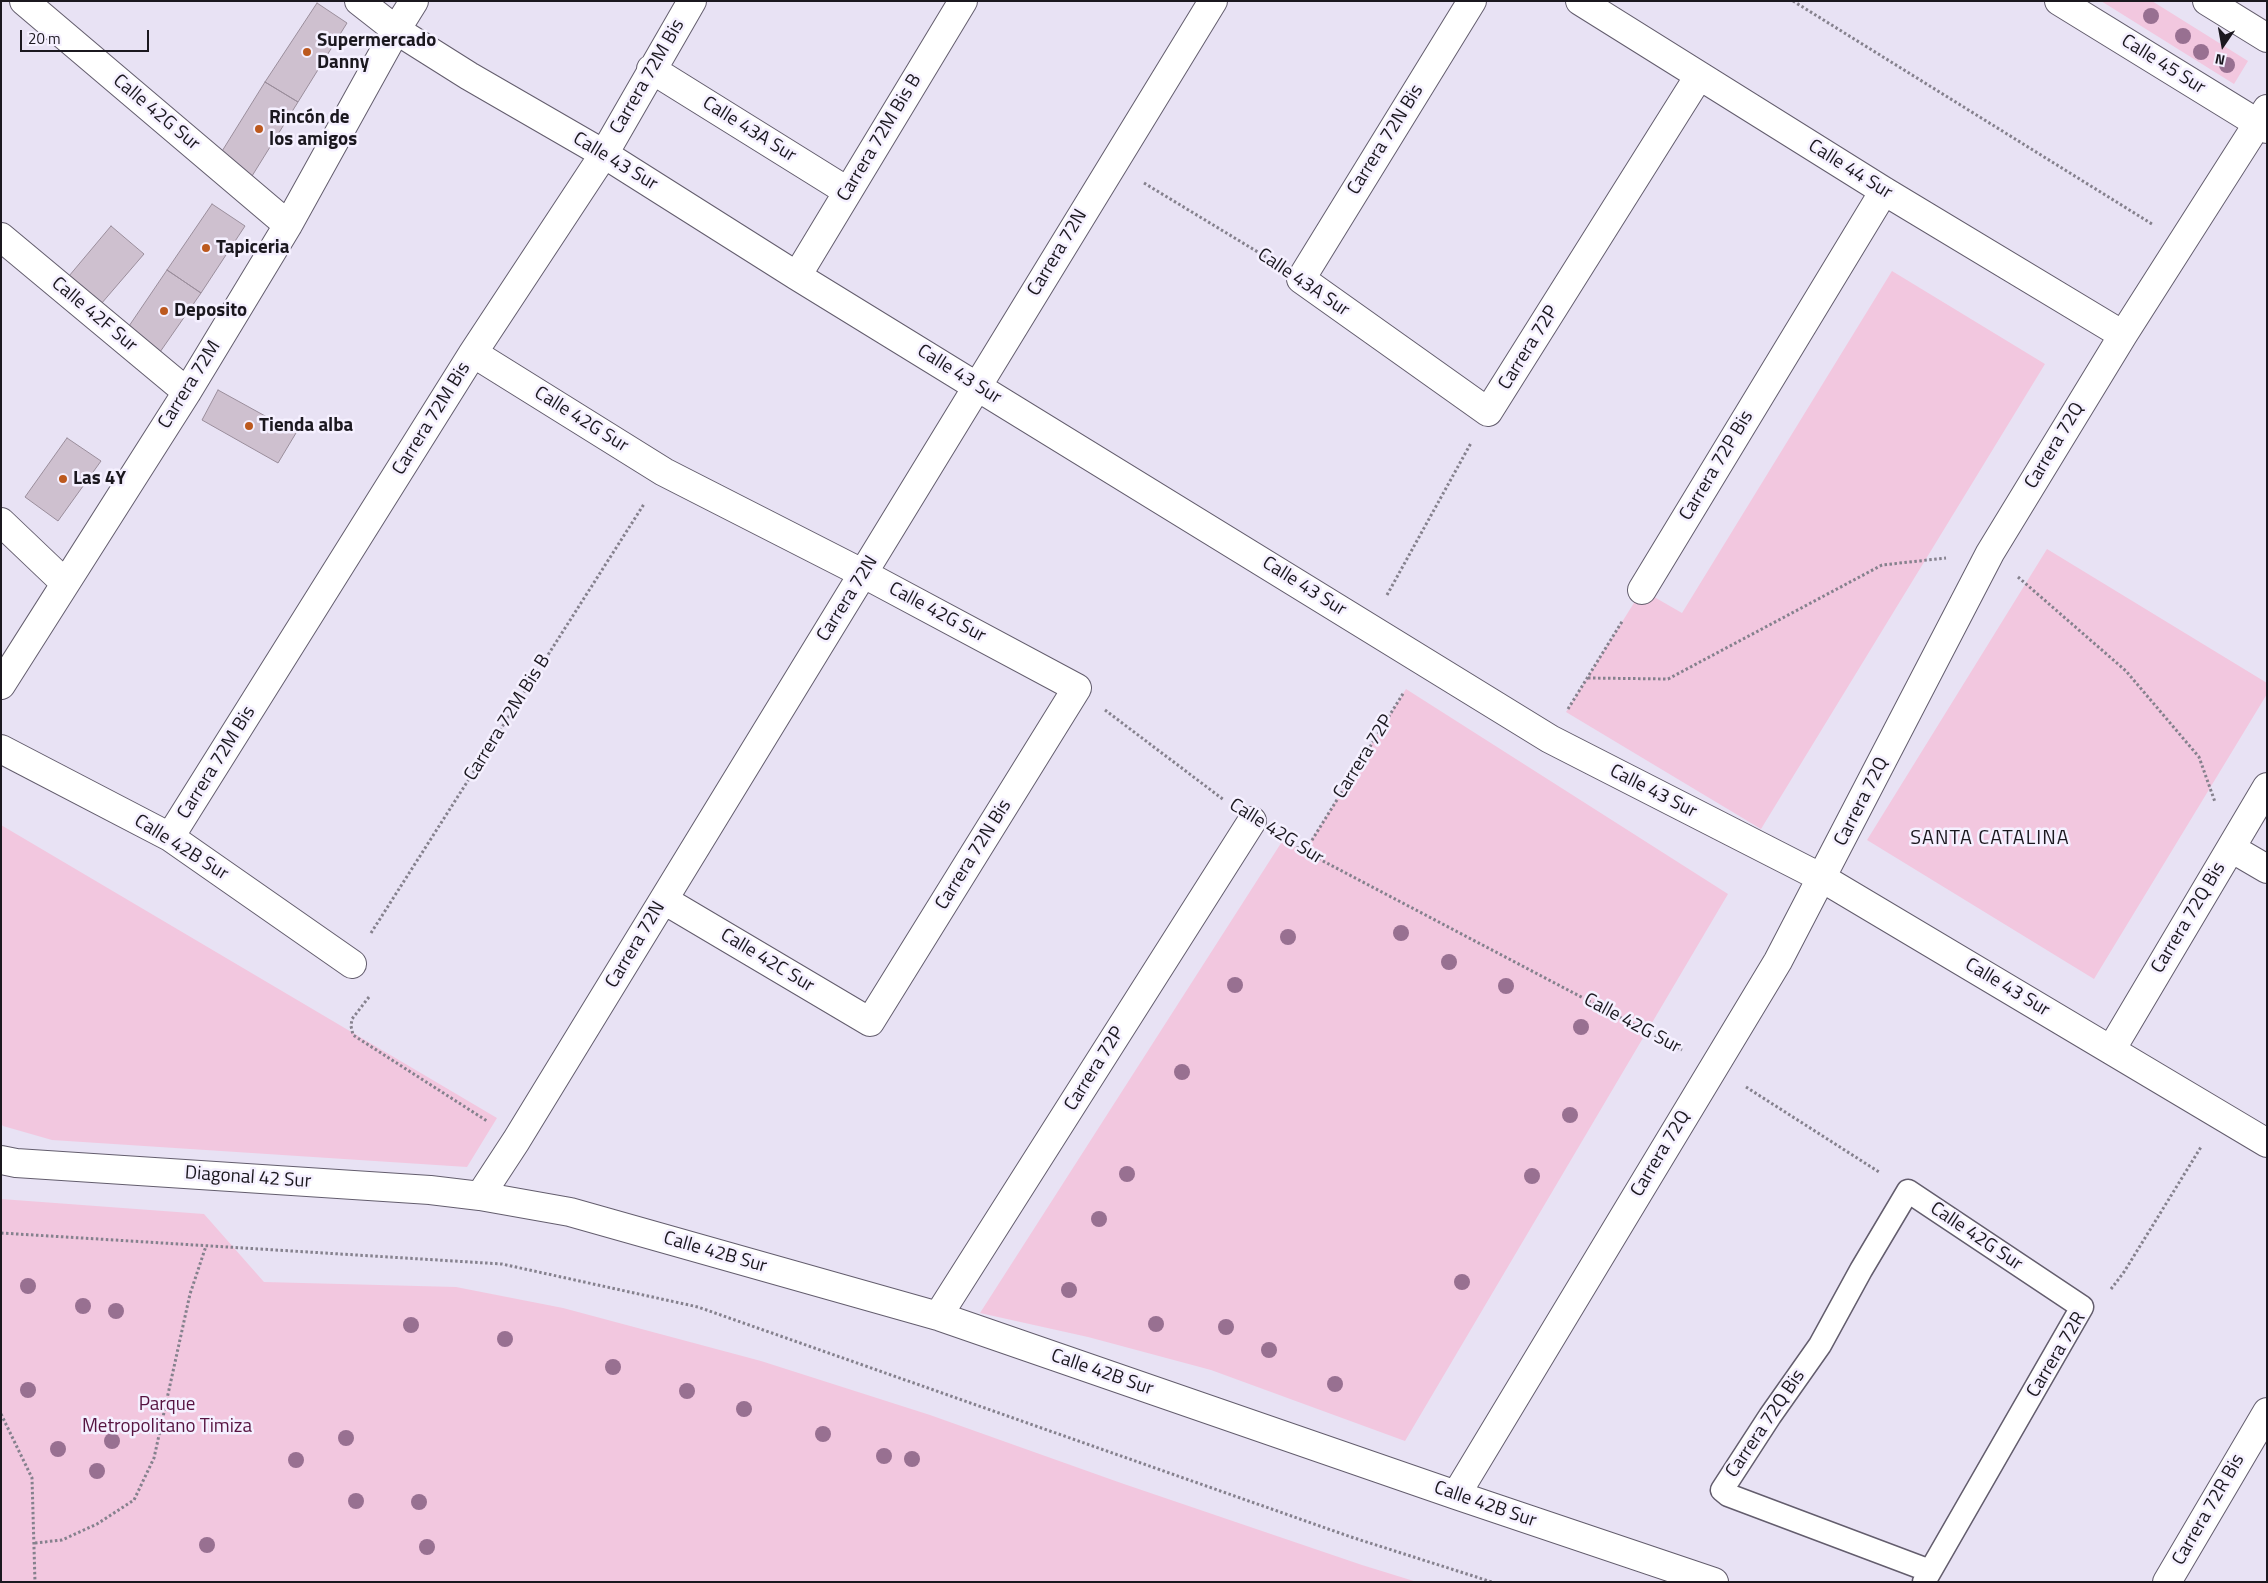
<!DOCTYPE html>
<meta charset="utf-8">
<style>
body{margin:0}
#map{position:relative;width:2268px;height:1583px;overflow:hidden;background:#e8e2f4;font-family:"Titillium Web",sans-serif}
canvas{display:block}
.frame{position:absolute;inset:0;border:2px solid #1b181f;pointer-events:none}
.north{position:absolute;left:2198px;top:20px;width:50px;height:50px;-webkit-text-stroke:4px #f5f0ff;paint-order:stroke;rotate:192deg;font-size:14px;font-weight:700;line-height:20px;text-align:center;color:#1b181f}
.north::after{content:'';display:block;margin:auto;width:18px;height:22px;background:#1b181f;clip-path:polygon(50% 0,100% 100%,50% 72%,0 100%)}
.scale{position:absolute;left:20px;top:30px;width:129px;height:22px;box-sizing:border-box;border:2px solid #1b181f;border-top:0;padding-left:6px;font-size:15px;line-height:18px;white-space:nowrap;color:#1b181f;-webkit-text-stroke:4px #f5f0ff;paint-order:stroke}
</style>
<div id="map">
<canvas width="2268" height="1583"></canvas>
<div class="frame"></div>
<div class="north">N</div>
<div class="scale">20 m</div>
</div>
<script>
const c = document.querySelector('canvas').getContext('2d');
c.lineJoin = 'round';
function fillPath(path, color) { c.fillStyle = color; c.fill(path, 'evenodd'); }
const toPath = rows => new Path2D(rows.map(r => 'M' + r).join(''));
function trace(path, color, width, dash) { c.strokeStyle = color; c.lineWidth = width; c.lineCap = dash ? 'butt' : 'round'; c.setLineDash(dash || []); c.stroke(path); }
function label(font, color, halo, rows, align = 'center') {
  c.font = font + ' "Titillium Web",sans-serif'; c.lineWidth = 5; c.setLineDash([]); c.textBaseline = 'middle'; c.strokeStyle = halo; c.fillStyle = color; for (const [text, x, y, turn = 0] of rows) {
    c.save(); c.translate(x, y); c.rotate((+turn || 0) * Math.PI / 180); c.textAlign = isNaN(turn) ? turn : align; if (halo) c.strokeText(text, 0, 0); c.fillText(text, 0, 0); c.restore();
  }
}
const green = toPath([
 [2101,1,2152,1,2248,61,2234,84],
 [1892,271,2045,364,1761,829,1566,712,1642,590,1682,613],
 [2047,549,2267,683,2267,694,2094,979,1867,840],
 [1406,689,1728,894,1405,1441,1211,1370,1088,1337,980,1313,1283,840,1304,852],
 [1,825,497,1118,467,1167,52,1140,3,1126,1,1124],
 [1,1199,204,1214,264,1282,456,1287,563,1308,761,1361,930,1415,1121,1483,1362,1565,1417,1582,1,1582]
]);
const building = toPath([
 [317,3,347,23,298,102,265,82,317,3],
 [265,82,298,102,252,176,219,156,265,82],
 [212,204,245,226,201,293,167,270,212,204],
 [111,226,144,254,101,304,69,276,111,226],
 [167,270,201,293,160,352,127,329,167,270],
 [218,390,296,433,278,463,202,420,218,390],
 [67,438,101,461,58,521,25,497,67,438]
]);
const path = toPath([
 [1793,1,2152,224],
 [1144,183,1271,260],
 [2018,577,2126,671,2199,757,2215,802],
 [1387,595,1471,443],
 [1588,678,1668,679,1882,565,1946,558],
 [1568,709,1623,620],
 [1105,710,1224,800],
 [1283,840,1682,1050],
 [1304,853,1404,692],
 [371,933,644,504],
 [369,997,352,1019,351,1026,353,1035,487,1121],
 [1746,1087,1879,1172],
 [1,1233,502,1264,698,1307,1351,1537,1492,1582],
 [2111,1289,2124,1272,2201,1147],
 [1,1414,32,1478,35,1582],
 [35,1543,62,1540,97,1524,134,1500,154,1458,190,1294,206,1246]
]);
const lane = toPath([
 [1924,1582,2082,1307,1908,1191,1861,1270,1820,1345,1770,1416,1722,1490,1728,1495,1930,1571]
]);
const street = toPath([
 [24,1,288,225],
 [359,1,396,30,469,76,604,154,797,276,1550,739,1822,878,2267,1143],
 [1472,1,1301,279,1488,412,1699,76],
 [1580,1,1884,191,2123,335],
 [651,69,847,191],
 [1,237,187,392],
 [797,276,963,1],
 [473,353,664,472,864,574,1077,688,870,1022,664,900],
 [1,522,65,583],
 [1642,590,1884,191],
 [1,685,187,392,288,225,396,30,414,1],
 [1,749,170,837,352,964],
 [170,837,473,353,604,154,692,1],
 [2231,848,2267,869],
 [2111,1050,2267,787],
 [1,1160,16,1163,430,1190,480,1196,570,1212,938,1316,1456,1495,1714,1582],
 [480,1196,516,1141,1213,1],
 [938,1316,1252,821],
 [1456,1495,1778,961,1990,553,2123,335,2267,109],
 [2167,1582,2267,1412]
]);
const secondary = toPath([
 [2059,1,2267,129],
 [2207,1,2267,38]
]);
const trees = [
 [2151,16],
 [2183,36],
 [2201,52],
 [2227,65],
 [1401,933],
 [1288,937],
 [1449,962],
 [1235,985],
 [1506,986],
 [1581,1027],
 [1182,1072],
 [1570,1115],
 [1127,1174],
 [1532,1176],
 [1099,1219],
 [1462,1282],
 [28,1286],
 [1069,1290],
 [83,1306],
 [116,1311],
 [1156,1324],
 [411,1325],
 [1226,1327],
 [505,1339],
 [1269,1350],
 [613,1367],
 [1335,1384],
 [28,1390],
 [687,1391],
 [744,1409],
 [823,1434],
 [346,1438],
 [112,1441],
 [58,1449],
 [884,1456],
 [912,1459],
 [296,1460],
 [97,1471],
 [356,1501],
 [419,1502],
 [207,1545],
 [427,1547]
];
const markers = [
 [307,52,5,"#bc591e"],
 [259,129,5,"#bc591e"],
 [206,248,5,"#bc591e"],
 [164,311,5,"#bc591e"],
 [249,426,5,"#bc591e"],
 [63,479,5,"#bc591e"]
];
const poiNames = [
 ["Supermercado",317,41],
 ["Danny",317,63],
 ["Rincón de",269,118],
 ["los amigos",269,140],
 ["Tapiceria",216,248],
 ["Deposito",174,311],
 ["Tienda alba",259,426],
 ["Las 4Y",73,479]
];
const streetNames = [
 ["Calle 45 Sur",2163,65,32],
 ["Carrera 72M Bis",648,77,-60],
 ["Calle 42G Sur",156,113,40],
 ["Calle 43A Sur",749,130,32],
 ["Carrera 72M Bis B",880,138,-59],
 ["Carrera 72N Bis",1386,140,-58],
 ["Calle 43 Sur",615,162,31],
 ["Calle 44 Sur",1850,170,32],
 ["Carrera 72N",1058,253,-59],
 ["Calle 43A Sur",1303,283,34],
 ["Calle 42F Sur",94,315,40],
 ["Carrera 72P",1529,348,-58],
 ["Calle 43 Sur",959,375,32],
 ["Carrera 72M",190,385,-58],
 ["Carrera 72M Bis",432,419,-58],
 ["Calle 42G Sur",581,420,32],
 ["Carrera 72Q",2055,446,-59],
 ["Carrera 72P Bis",1717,466,-59],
 ["Calle 43 Sur",1304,587,32],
 ["Carrera 72N",848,599,-58],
 ["Calle 42G Sur",937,613,28],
 ["Carrera 72M Bis B",508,718,-58],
 ["Carrera 72P",1364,757,-58],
 ["Carrera 72M Bis",217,763,-58],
 ["Calle 43 Sur",1653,792,27],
 ["Carrera 72Q",1862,802,-63],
 ["Calle 42G Sur",1276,832,32],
 ["Calle 42B Sur",181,848,32],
 ["Carrera 72N Bis",974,855,-58],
 ["Carrera 72Q Bis",2189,918,-59],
 ["Carrera 72N",636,945,-59],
 ["Calle 42C Sur",767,961,31],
 ["Calle 43 Sur",2007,988,31],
 ["Calle 42G Sur",1632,1024,28],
 ["Carrera 72P",1095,1069,-58],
 ["Carrera 72Q",1661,1154,-59],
 ["Diagonal 42 Sur",248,1178,4],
 ["Calle 42G Sur",1976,1237,34],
 ["Calle 42B Sur",715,1253,16],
 ["Carrera 72R",2057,1355,-59],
 ["Calle 42B Sur",1102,1373,19],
 ["Carrera 72Q Bis",1766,1424,-56],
 ["Calle 42B Sur",1485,1505,19],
 ["Carrera 72R Bis",2209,1510,-60]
];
const parkNames = [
 ["Parque",167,1405],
 ["Metropolitano Timiza",167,1427]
];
const neighbourhoodNames = [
 ["SANTA CATALINA",1990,839]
];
fillPath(green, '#f2c7df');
fillPath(building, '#cec0cf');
trace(building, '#9a8d9b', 1);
trace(lane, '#635d6d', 25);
trace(street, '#635d6d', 30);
trace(secondary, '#635d6d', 30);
trace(path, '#85818d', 3, [2.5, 2.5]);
trace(lane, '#fff', 22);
trace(street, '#fff', 28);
trace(secondary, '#fff', 28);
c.fillStyle = '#987091';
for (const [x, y] of trees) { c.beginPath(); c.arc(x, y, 8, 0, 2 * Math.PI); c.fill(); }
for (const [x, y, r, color] of markers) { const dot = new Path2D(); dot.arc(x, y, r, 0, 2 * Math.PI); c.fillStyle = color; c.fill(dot); trace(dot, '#f5f0ff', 2); }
label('bold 19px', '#1b181f', '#f5f0ff', poiNames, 'left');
label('19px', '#1b181f', '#f5f0ff', streetNames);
label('19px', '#561340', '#f5f0ff', parkNames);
c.letterSpacing = '1px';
label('20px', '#1b181f', '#f5f0ff', neighbourhoodNames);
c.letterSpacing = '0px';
</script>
